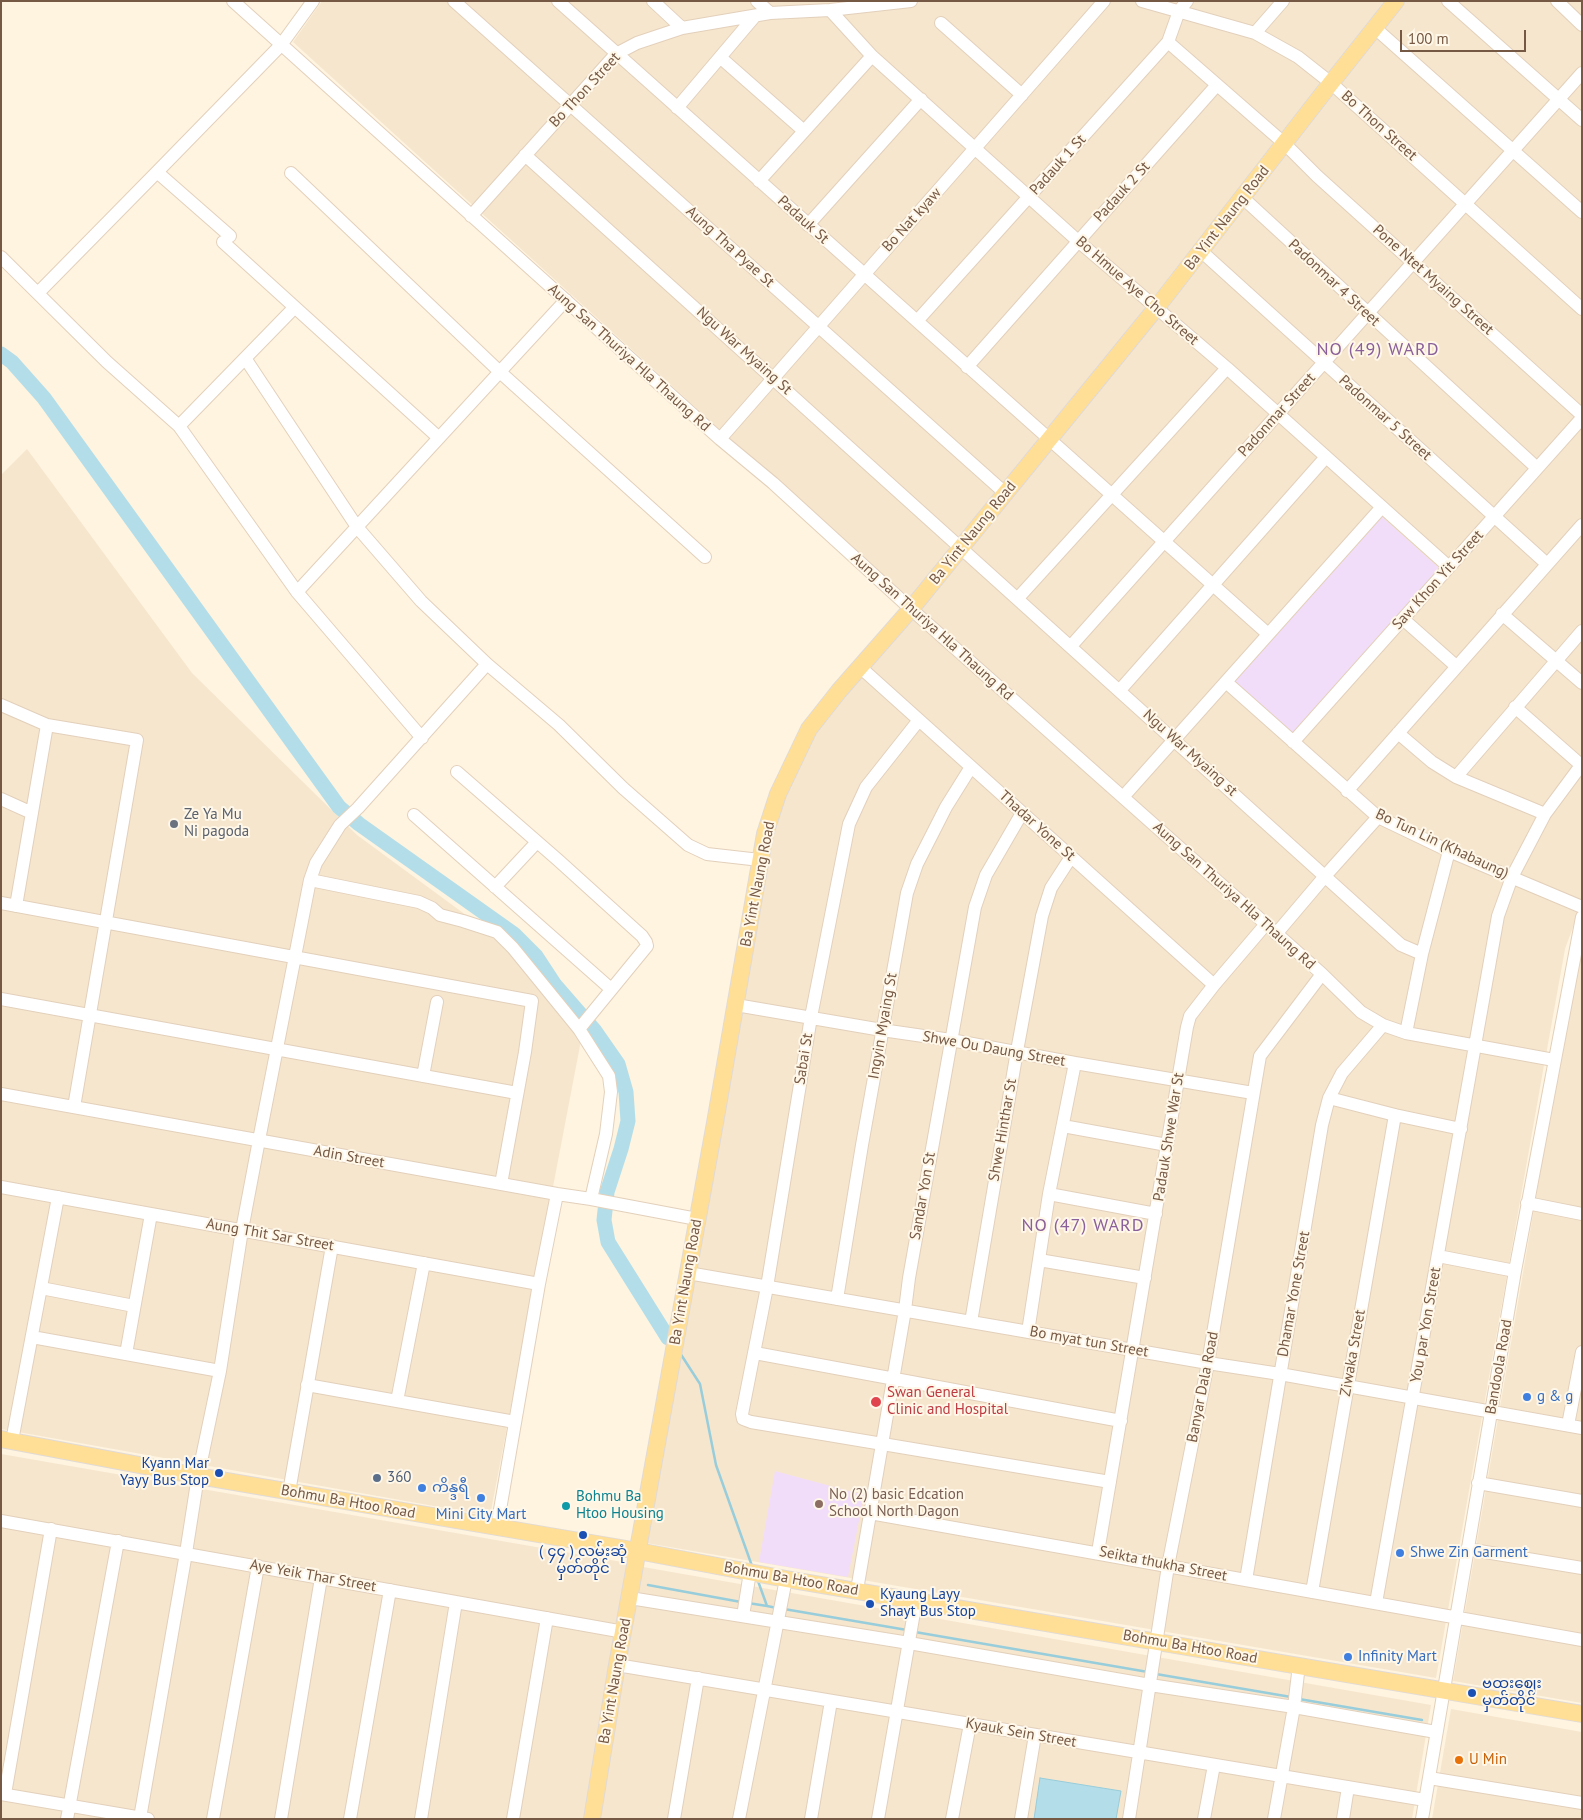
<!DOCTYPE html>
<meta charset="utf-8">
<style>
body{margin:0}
#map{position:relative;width:1583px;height:1820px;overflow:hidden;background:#fef4e0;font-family:"PT Sans",sans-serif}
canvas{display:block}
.frame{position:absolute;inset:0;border:2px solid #765945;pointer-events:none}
.scale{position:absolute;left:1400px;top:30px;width:126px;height:22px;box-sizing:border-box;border:2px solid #765945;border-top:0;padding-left:6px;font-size:15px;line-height:18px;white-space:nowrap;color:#765945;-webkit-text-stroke:4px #fff7e8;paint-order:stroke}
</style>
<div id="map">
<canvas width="1583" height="1820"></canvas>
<div class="frame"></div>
<div class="scale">100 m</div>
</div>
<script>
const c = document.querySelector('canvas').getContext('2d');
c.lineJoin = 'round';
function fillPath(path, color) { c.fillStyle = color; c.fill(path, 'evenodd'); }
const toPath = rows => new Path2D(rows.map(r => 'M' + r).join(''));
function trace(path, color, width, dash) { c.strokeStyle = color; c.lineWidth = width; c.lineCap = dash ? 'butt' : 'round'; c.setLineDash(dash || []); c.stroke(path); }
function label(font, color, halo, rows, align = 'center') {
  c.font = font + ' "PT Sans","Noto Sans Myanmar",sans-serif'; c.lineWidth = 4; c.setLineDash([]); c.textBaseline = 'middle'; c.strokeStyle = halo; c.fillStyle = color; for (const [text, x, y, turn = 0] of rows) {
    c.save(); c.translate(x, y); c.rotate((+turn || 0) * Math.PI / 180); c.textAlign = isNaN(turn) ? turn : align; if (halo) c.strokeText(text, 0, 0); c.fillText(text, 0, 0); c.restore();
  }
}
const residential = toPath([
 [322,1,1388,1,911,603,293,42],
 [1403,1,1582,1,1582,902,1565,949,1546,1055,1402,1028,1381,1019,1365,1009,918,609],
 [27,449,192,673,357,835,504,943,583,1030,490,1516,1,1429,1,475],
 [911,617,1358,1016,1400,1036,1544,1065,1436,1678,646,1543,769,836,813,731],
 [1582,936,1582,1703,1453,1681,1578,952],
 [1,1454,628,1563,584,1819,1,1819],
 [643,1567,1431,1705,1412,1819,599,1819],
 [1451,1709,1582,1732,1582,1819,1432,1819]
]);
const education = toPath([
 [1381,516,1439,568,1292,736,1234,682],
 [775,1471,864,1495,848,1577,759,1562]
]);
const water = toPath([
 [1040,1778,1121,1791,1116,1819,1034,1819,1040,1778]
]);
const stream = toPath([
 [680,1353,700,1384,716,1465,752,1566],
 [758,1581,767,1606,777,1608],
 [648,1585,741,1602],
 [748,1603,767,1606],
 [784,1609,907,1630],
 [915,1632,1148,1672],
 [1156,1674,1291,1697],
 [1299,1699,1422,1720]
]);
const river = toPath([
 [1,354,12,362,44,398,339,807,359,824,514,934,536,956,555,985,595,1031,618,1064,626,1092,628,1121,621,1149,607,1192,604,1220,608,1242,668,1338]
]);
const minor = toPath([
 [233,1,720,439,773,483,911,609,1322,974,1361,1012,1383,1025,1406,1033,1554,1060],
 [454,1,1005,493],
 [558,1,1268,634],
 [653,1,682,28],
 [757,1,770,13],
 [1142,1,1255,33,1298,57,1331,83,1582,309],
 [1448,1,1582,120],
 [1557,1,1582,25],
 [830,10,872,56,1078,241,1227,368,1449,567],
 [941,23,1022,95],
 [1375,28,1582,212],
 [1255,33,1283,1],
 [1168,42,1285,144,1317,176,1582,415],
 [721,58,804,131],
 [677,108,755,16],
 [525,155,1401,945,1422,954],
 [157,172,230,236],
 [291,173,500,372,705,557],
 [759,181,872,56],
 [1243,198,1537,468],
 [471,216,616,54,637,43,682,28,770,13,830,10,911,1],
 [808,225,921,99],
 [223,242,439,438],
 [1201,251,1547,564],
 [1,257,107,362,179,426,297,592,422,738],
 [38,293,157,172,281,45,313,1],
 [917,321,1168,42,1179,11,1187,1],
 [245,358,357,527,421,601,487,664,559,725,623,788,688,845,707,854,760,860],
 [967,367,1216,86],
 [179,426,294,308],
 [720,439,1104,1],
 [297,592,566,300],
 [1018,598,1227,368],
 [1502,614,1582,683],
 [1403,619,1456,666],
 [1071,646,1582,73],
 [860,667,1214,985],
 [1226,682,1378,817,1449,851,1582,907],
 [1120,690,1326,457],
 [1,705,47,725,137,740,74,1107],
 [1515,707,1581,765],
 [919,720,866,787,849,824,811,1017,767,1287,742,1414,743,1419,751,1422,1110,1482],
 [1398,733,1432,762,1456,777,1545,814],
 [1293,742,1582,418],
 [457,772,558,860,642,936,646,942,647,946,579,1029],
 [1456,777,1582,631],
 [1347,791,1582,525],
 [1123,797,1382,507],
 [1,799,32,813],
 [414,815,611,989],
 [310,880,419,902,432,908,440,915,463,921,497,932,513,948,579,1029,609,1076,611,1092,606,1134,591,1199],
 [495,887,537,842],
 [1,903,532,1001,525,1052,501,1184],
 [16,906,47,725],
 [1276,934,1326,875,1378,817],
 [1,999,517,1093],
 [736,1005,882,1030,951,1040,1075,1063,1253,1093],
 [1406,1033,1422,954,1449,851],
 [423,1076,437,1002],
 [1,1094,557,1194,591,1199,697,1219],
 [1329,1098,1395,1115,1461,1129],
 [1063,1126,1167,1145],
 [1,1187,539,1284],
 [1049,1194,1156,1214],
 [1527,1203,1582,1214],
 [1438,1256,1515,1271],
 [1039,1260,1145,1278],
 [688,1273,1208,1363,1280,1374,1582,1428],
 [41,1288,134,1306],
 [837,1299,862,1145,907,893,917,864,946,807,971,767],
 [971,1322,1017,1051,1042,916,1051,888,1071,857],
 [1028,1332,1049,1194,1075,1063],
 [32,1337,220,1371],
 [755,1353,1121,1421],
 [126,1354,151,1214],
 [307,1385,515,1422],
 [397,1401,424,1263],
 [1568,1425,1582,1352],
 [12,1441,58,1197],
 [1478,1483,1582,1501],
 [289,1492,332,1246],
 [870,1513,1582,1640],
 [1,1521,624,1632],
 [497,1527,539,1284,557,1194],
 [1467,1549,1582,1568],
 [1098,1552,1187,1027,1190,1016,1214,985,1266,924],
 [1246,1580,1322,1125,1329,1098,1342,1073,1383,1025],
 [857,1590,905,1310,909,1278,975,907,986,875,1022,813],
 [1312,1592,1395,1115],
 [630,1598,909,1643,1150,1685,1294,1707,1436,1732],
 [1376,1603,1498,916,1512,877,1545,814,1582,764],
 [743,1616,750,1572],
 [617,1665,1425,1800],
 [1429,1778,1582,1803],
 [1,1794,148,1819],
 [5,1794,51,1529],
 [140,1818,186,1553,198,1476,220,1371,242,1230,259,1140,310,880,316,863,340,825,358,808,487,664],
 [67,1819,118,1541],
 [213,1819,258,1566],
 [281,1819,321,1578],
 [350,1819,390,1590],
 [421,1819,456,1602],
 [513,1819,547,1618],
 [674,1819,698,1678],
 [739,1819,786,1579],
 [811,1819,831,1701],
 [878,1819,916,1601],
 [952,1819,970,1724],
 [1021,1819,1035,1735],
 [1129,1819,1168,1566,1208,1363,1260,1056,1322,974],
 [1204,1819,1214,1765],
 [1274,1819,1294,1707,1299,1665],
 [1343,1819,1348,1787],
 [1422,1819,1515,1271,1582,917]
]);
const major = toPath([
 [1,1439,198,1476,638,1551,786,1579,1582,1714],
 [592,1819,617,1665,715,1123,765,834,778,794,809,729,839,691,911,609,1157,307,1331,83,1396,1]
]);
const markers = [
 [174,824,5,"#6b7280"],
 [1527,1397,5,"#3f7fe0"],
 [876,1402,6,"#e0444e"],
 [219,1473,5,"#1a4fb4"],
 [377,1478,5,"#5c6f8a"],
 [422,1488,5,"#3f7fe0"],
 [481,1498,5,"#3f7fe0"],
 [819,1504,5,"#8d6e63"],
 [566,1506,5,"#0f9aa8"],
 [583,1535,5,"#1a4fb4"],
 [1400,1553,5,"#3f7fe0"],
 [870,1604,5,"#1a4fb4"],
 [1348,1657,5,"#3f7fe0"],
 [1472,1693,5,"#1a4fb4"],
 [1459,1760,5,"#e8710a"]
];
const streetNames = [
 ["Bo Thon Street",585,90,-47],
 ["Bo Thon Street",1379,126,42],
 ["Padauk 1 St",1058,165,-48],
 ["Padauk 2 St",1122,192,-48],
 ["Ba Yint Naung Road",1227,218,-52],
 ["Padauk St",803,220,42],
 ["Bo Nat kyaw",912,220,-48],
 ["Aung Tha Pyae St",730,247,42],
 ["Pone Ntet Myaing Street",1433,280,42],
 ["Padonmar 4 Street",1334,283,43],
 ["Bo Hmue Aye Cho Street",1137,291,41],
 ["Ngu War Myaing St",744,351,42],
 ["Aung San Thuriya Hla Thaung Rd",629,358,42],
 ["Padonmar Street",1277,415,-48],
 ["Padonmar 5 Street",1385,418,42],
 ["Ba Yint Naung Road",973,533,-51],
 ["Saw Khon Yit Street",1438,580,-48],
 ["Aung San Thuriya Hla Thaung Rd",932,627,42],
 ["Ngu War Myaing st",1190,753,42],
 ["Thadar Yone St",1037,826,42],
 ["Bo Tun Lin (Khabaung)",1442,844,25],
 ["Ba Yint Naung Road",758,884,-79],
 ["Aung San Thuriya Hla Thaung Rd",1234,896,42],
 ["Ingyin Myaing St",883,1026,-80],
 ["Shwe Ou Daung Street",994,1049,10],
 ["Sabai St",804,1059,-81],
 ["Shwe Hinthar St",1003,1130,-80],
 ["Padauk Shwe War St",1169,1137,-81],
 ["Adin Street",349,1157,10],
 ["Sandar Yon St",923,1196,-80],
 ["Aung Thit Sar Street",270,1235,10],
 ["Ba Yint Naung Road",686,1282,-80],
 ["Dhamar Yone Street",1294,1294,-80],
 ["You par Yon Street",1426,1325,-80],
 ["Bo myat tun Street",1089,1342,10],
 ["Ziwaka Street",1353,1353,-80],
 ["Bandoola Road",1499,1367,-80],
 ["Banyar Dala Road",1203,1387,-79],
 ["Bohmu Ba Htoo Road",348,1502,10],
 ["Seikta thukha Street",1163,1564,11],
 ["Aye Yeik Thar Street",313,1576,10],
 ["Bohmu Ba Htoo Road",791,1579,10],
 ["Bohmu Ba Htoo Road",1190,1647,10],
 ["Ba Yint Naung Road",615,1681,-80],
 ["Kyauk Sein Street",1021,1733,10]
];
const worshipNames = [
 ["Ze Ya Mu",184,815],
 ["Ni pagoda",184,832]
];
const healthNames = [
 ["Swan General",887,1393],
 ["Clinic and Hospital",887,1410]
];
const shopNames = [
 ["g & g",1537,1397],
 ["ကိန္ဒရီ",432,1488],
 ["Mini City Mart",481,1515,"center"],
 ["Shwe Zin Garment",1410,1553],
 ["Infinity Mart",1358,1657]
];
const transitNames = [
 ["Kyann Mar",209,1464,"right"],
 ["Yayy Bus Stop",209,1481,"right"],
 ["( ၄၄ ) လမ်းဆုံ",583,1552,"center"],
 ["မှတ်တိုင်",583,1569,"center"],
 ["Kyaung Layy",880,1595],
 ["Shayt Bus Stop",880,1612],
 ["ဗထူးဈေး",1482,1684],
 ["မှတ်တိုင်",1482,1701]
];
const serviceNames = [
 ["360",387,1478]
];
const educationNames = [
 ["No (2) basic Edcation",829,1495],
 ["School North Dagon",829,1512]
];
const cultureNames = [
 ["Bohmu Ba",576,1497],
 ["Htoo Housing",576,1514]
];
const foodNames = [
 ["U Min",1469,1760]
];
const quarterNames = [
 ["NO (49) WARD",1378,350],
 ["NO (47) WARD",1083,1226]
];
fillPath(residential, '#f6e6ce');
fillPath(education, '#f1ddfa');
fillPath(water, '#b3dee9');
trace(water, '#98cddb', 1);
trace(stream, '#98cddb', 2.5);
trace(river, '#b3dee9', 15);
trace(minor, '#e3d0bb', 14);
trace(major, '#e1dad6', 18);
trace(minor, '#fff', 12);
trace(major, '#ffde96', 16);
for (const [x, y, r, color] of markers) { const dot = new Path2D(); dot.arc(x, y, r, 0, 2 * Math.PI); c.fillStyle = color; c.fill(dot); trace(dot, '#fff7e8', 2); }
label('15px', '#765945', '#fff7e8', streetNames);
label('15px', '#5b616d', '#fff7e8', worshipNames, 'left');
label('15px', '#be3a42', '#fff7e8', healthNames, 'left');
label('15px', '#366cbe', '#fff7e8', shopNames, 'left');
label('15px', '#164399', '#fff7e8', transitNames, 'left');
label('15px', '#4e5e75', '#fff7e8', serviceNames, 'left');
label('15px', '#785e54', '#fff7e8', educationNames, 'left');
label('15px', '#0d838f', '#fff7e8', cultureNames, 'left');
label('15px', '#c56008', '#fff7e8', foodNames, 'left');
c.letterSpacing = '1px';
label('18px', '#8a609a', '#fff7e8', quarterNames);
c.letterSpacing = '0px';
</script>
